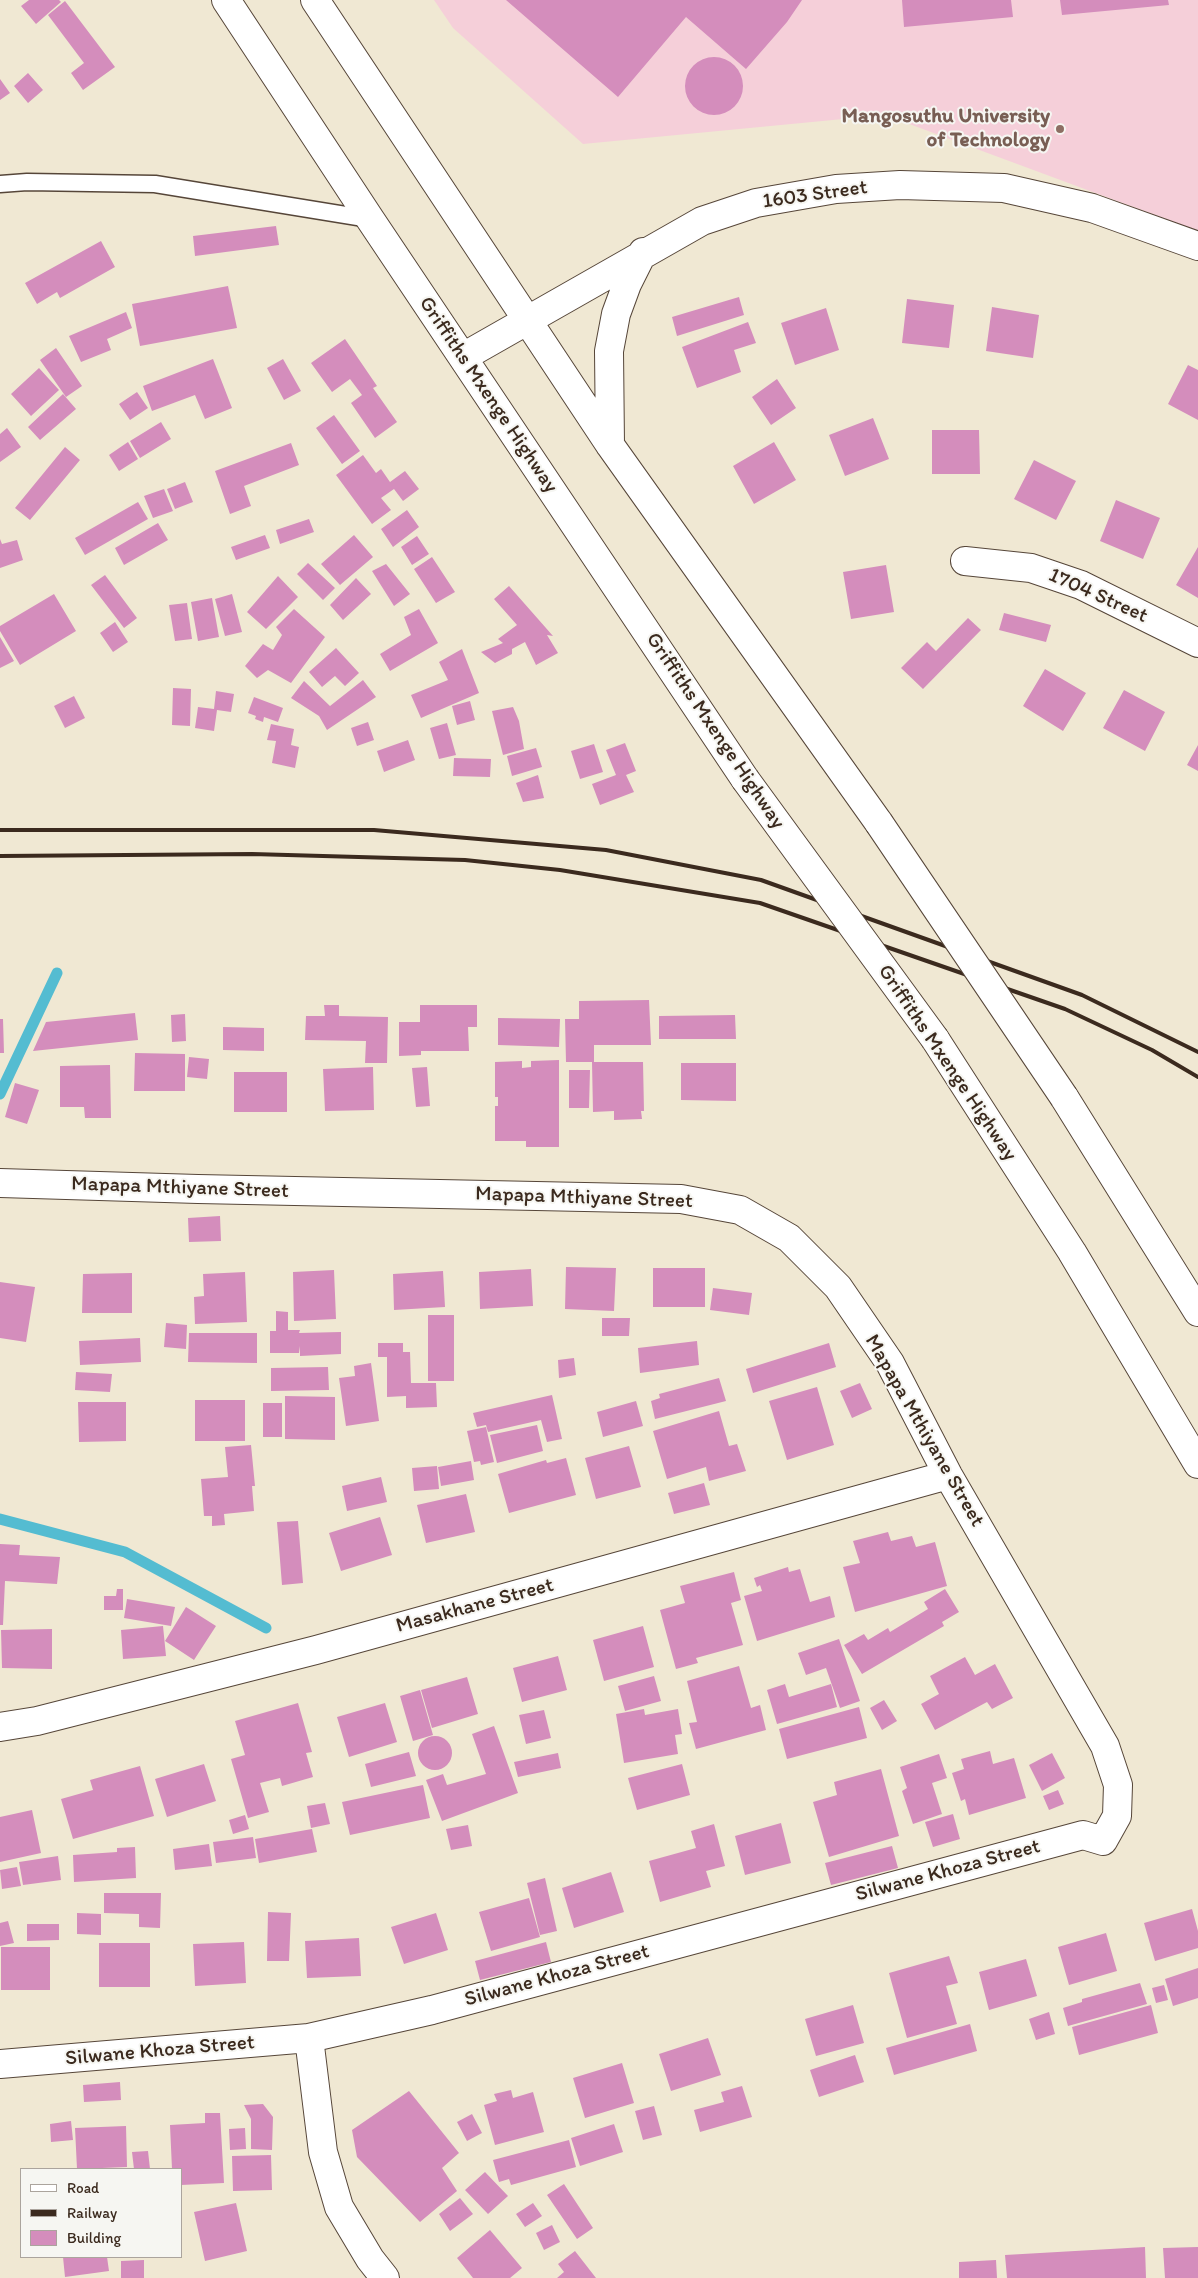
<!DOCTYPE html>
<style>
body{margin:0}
#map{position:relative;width:1198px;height:2278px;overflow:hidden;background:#f0e8d3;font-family:Itim,sans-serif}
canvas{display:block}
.legend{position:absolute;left:20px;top:2168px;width:162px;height:90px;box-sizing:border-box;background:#f6f6f2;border:1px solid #aba49d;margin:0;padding:6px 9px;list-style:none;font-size:15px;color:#3b2a1e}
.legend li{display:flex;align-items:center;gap:10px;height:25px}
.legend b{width:25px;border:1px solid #aba49d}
</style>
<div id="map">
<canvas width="1198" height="2278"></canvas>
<ul class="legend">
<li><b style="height:6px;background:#fff"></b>Road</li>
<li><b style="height:6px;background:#3b2a1e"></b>Railway</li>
<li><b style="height:14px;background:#d48dbc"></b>Building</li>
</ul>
</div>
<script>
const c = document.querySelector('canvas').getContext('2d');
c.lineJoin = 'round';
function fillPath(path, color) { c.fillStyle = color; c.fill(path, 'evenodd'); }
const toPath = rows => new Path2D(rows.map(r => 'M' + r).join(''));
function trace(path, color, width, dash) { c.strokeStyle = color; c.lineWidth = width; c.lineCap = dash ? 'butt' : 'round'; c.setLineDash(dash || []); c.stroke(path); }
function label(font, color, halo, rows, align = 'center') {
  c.font = font + ' Itim,sans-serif'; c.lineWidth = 4; c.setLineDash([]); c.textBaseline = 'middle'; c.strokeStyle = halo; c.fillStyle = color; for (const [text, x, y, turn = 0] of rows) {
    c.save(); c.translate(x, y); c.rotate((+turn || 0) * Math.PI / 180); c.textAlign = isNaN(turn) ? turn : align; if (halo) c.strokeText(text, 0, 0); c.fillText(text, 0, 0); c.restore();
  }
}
const built = toPath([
 [434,0,1198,0,1198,231,885,115,583,144,453,28]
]);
const stream = toPath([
 [0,1094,57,973],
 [0,1519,125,1552,266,1628]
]);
const building = toPath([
 [29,0,59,0,61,2,36,24,21,6],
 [506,0,802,0,787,22,746,69,686,17,618,97],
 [902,0,1011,0,1013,17,904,27],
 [1060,0,1168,0,1169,5,1062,15],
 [65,1,115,67,83,90,71,73,84,63,48,15],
 '685 86a29 29 0 1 1 58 0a29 29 0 1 1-58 0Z',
 [28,73,43,90,28,103,14,86],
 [0,79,10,93,0,100],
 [276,226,279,245,195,256,193,236],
 [101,241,115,267,60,298,57,292,37,304,25,283],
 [228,286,237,328,140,346,132,304],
 [739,297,744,315,677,336,672,317],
 [907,299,954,305,949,348,902,343],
 [992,307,1039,315,1033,358,986,351],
 [826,308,839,350,795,365,781,323],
 [126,312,132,328,107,339,111,350,81,362,69,336],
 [748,322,756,343,734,350,741,372,697,388,682,347],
 [345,339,377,386,373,388,397,422,375,438,351,403,362,395,350,379,332,392,311,363],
 [56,348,82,386,66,397,40,360],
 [213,359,232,408,205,419,195,395,152,411,143,386],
 [283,359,301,391,284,400,267,368],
 [1188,365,1198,370,1198,420,1168,404],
 [39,368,59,390,31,416,11,394],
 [777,379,796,408,771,425,752,397],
 [137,392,148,408,130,420,119,404],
 [63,394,76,409,40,440,28,427],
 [334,415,360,451,342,464,316,428],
 [873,418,889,459,845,476,829,435],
 [161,422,171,439,140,458,130,441],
 [7,428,21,447,0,462,0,434],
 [932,430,979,430,980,474,932,474],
 [128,442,138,459,119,471,109,455],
 [774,442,796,480,754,504,733,466],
 [291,443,299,465,244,486,251,506,230,514,215,471],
 [65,447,80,460,30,520,15,508],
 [363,455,376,473,381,469,390,482,405,471,419,489,403,501,394,489,381,498,391,510,372,524,336,475],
 [1034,460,1076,481,1056,520,1014,499],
 [185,482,193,502,175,509,167,489],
 [164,489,173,511,153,518,144,496],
 [1116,500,1160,518,1143,559,1100,541],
 [138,502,148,519,85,555,75,538],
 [407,510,419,527,393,547,381,529],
 [309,519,314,532,280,544,276,530],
 [158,523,168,540,124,565,115,548],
 [265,535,270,548,236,560,231,547],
 [354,535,373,557,340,585,321,564],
 [417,536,429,554,412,565,401,547],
 [0,539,2,544,17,540,23,560,0,568],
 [1198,547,1198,598,1176,585],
 [432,557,455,592,436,603,414,569],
 [308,563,335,588,323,600,297,574],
 [386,564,410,594,394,606,372,571],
 [886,565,894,612,851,619,843,572],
 [105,575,137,618,124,628,91,585],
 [278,576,298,597,266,629,247,612],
 [356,578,371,594,343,620,330,605],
 [509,586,553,636,547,635,558,653,536,665,525,642,512,649,512,654,495,663,481,652,503,643,498,639,517,625,494,599],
 [54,594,76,631,20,665,0,631,0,626],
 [232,594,242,632,225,636,215,599],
 [212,598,219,637,198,641,191,602],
 [187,603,192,639,175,641,169,605],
 [294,609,325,637,291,683,268,670,257,678,245,666,263,644,273,650,282,635,276,627],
 [419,609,438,643,390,671,380,654,411,635,404,617],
 [1004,613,1051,625,1046,642,999,630],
 [968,618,981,630,923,689,901,668,927,642,936,651],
 [115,622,128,642,113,652,100,633],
 [0,637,14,661,0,668],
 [336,648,359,673,345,686,335,676,322,687,309,672],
 [462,649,479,693,421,718,411,695,448,680,439,662],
 [1045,669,1086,693,1063,731,1023,706],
 [363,680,376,697,327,730,319,716,291,698,304,681,330,706],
 [173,688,191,689,190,726,172,725],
 [1124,690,1165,712,1145,751,1103,728],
 [216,691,234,694,231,712,217,710,214,731,195,728,198,707,214,709],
 [74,696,85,718,65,728,54,706],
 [254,697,283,708,278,722,264,717,263,722,255,719,256,716,248,713],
 [470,701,475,720,457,725,452,706],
 [513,707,519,721,524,749,503,755,492,711],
 [368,722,374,740,357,746,351,728],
 [447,723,456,755,439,759,430,728],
 [271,724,294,729,291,745,299,747,295,768,272,763,276,741,267,740],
 [408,740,415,760,384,772,377,751],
 [625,743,636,771,626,775,634,792,600,805,592,784,616,775,606,750],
 [594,744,603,772,580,779,571,751],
 [1198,745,1198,771,1187,765],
 [536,748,542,767,512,776,507,756],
 [454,758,491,759,490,777,453,776],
 [538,775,544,798,523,802,516,783],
 [649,1000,651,1045,594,1045,594,1062,643,1062,644,1111,641,1111,642,1119,614,1120,614,1111,593,1112,592,1062,566,1062,565,1019,579,1019,579,1001],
 [324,1005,339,1005,339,1016,388,1017,387,1063,365,1063,366,1041,305,1040,306,1016,325,1016],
 [420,1005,477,1005,477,1027,468,1027,469,1051,421,1051,421,1055,399,1056,399,1022,420,1022],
 [135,1013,138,1040,33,1051,46,1022],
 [185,1014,186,1041,172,1042,171,1015],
 [735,1015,736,1039,659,1039,659,1016],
 [498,1018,560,1019,559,1047,498,1045],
 [0,1019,3,1019,4,1053,0,1053],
 [223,1027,264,1028,264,1051,223,1050],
 [135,1053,185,1054,185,1091,134,1091],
 [189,1057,209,1059,207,1079,187,1077],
 [559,1060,559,1147,526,1147,526,1141,495,1141,495,1106,498,1106,498,1097,495,1097,495,1062,522,1061,522,1068,531,1067,531,1061],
 [681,1063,736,1063,736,1101,681,1100],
 [110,1065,111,1118,85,1118,84,1107,60,1107,60,1066],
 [373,1067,374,1110,325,1111,323,1069],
 [427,1067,430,1106,416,1107,412,1068],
 [569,1070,590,1070,589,1108,569,1108],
 [234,1072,287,1072,287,1112,234,1112],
 [15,1083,39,1090,27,1124,5,1117],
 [220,1216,221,1241,189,1242,188,1218],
 [566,1267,616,1268,614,1311,565,1309],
 [653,1268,705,1268,705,1307,653,1307],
 [531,1269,533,1306,480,1309,479,1272],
 [334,1270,336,1319,294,1321,293,1272],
 [443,1271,445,1307,394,1310,393,1274],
 [245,1272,247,1322,195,1324,194,1297,204,1296,203,1274],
 [132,1273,132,1313,82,1313,83,1274],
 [0,1282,35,1287,26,1342,0,1338],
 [713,1288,752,1293,749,1315,710,1310],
 [276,1311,288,1312,288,1330,300,1330,299,1333,341,1332,341,1354,300,1356,300,1346,299,1353,270,1353,270,1331,276,1331],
 [428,1315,454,1315,454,1381,428,1381],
 [602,1318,630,1318,629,1336,602,1336],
 [166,1323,187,1325,186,1349,164,1347],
 [189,1333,257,1333,257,1363,188,1362],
 [140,1338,141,1362,80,1365,79,1341],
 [697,1341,699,1365,640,1373,638,1348],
 [378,1343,403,1343,403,1352,410,1352,411,1383,436,1383,437,1407,406,1408,406,1396,387,1397,387,1357,378,1357],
 [829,1343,836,1367,753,1393,746,1369],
 [574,1358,576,1375,559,1378,558,1360],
 [371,1363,379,1421,346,1426,339,1378,355,1376,354,1366],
 [328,1367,329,1390,271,1391,271,1368],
 [76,1372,112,1374,110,1392,75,1390],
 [719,1378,726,1401,655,1419,651,1401,660,1398,659,1394],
 [860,1383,872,1409,852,1418,840,1391],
 [817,1387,834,1445,787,1460,769,1401],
 [552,1395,562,1439,547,1442,541,1420,488,1432,486,1425,477,1427,473,1413],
 [285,1396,335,1397,335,1440,285,1439],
 [195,1400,245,1400,245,1441,195,1441],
 [636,1401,643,1426,603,1437,597,1412],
 [78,1402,126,1402,126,1441,79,1442],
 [263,1403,282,1403,282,1437,263,1437],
 [719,1411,729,1446,737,1444,746,1471,709,1481,706,1467,667,1479,653,1431],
 [537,1425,543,1451,497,1463,490,1435],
 [486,1427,494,1462,481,1465,480,1461,474,1462,467,1431],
 [251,1445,255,1486,252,1486,254,1511,224,1514,225,1525,212,1526,212,1516,204,1516,201,1479,228,1477,225,1447],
 [629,1446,641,1487,596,1499,585,1458],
 [566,1458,576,1495,509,1513,498,1474,546,1460,547,1463],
 [471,1461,474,1480,441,1486,438,1467],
 [437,1466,439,1489,414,1491,412,1468],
 [381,1477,387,1502,347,1511,342,1486],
 [704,1483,710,1505,674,1514,668,1493],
 [466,1494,475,1532,426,1543,417,1505],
 [380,1517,392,1555,341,1571,329,1533],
 [298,1521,303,1583,282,1585,277,1522],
 [888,1532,891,1541,912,1536,916,1547,935,1542,947,1586,855,1612,843,1567,860,1563,853,1541],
 [0,1544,20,1545,19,1555,60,1557,57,1584,5,1581,3,1625,0,1625],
 [788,1567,789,1572,800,1569,810,1602,830,1596,835,1617,757,1641,744,1596,762,1591,760,1585,757,1587,754,1578],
 [734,1572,741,1600,731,1603,743,1645,696,1658,698,1663,676,1669,660,1610,685,1603,680,1586],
 [117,1589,123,1589,123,1610,104,1610,104,1596,116,1596],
 [945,1589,959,1612,942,1622,944,1626,862,1674,844,1645,864,1634,868,1640,888,1628,890,1632,928,1609,924,1602],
 [127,1599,175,1607,171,1626,124,1618],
 [186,1607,216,1626,194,1660,165,1641],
 [163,1626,166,1656,123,1659,121,1630],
 [643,1626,654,1667,604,1681,593,1640],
 [52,1629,52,1669,2,1668,1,1630],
 [839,1639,860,1701,840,1708,826,1668,806,1675,798,1653],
 [558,1656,567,1690,522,1702,513,1668],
 [965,1657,975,1675,995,1664,1013,1698,992,1709,987,1702,935,1730,921,1704,939,1694,930,1676],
 [739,1666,751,1708,760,1705,766,1730,696,1749,689,1723,697,1722,687,1681],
 [654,1676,661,1701,625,1711,618,1686],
 [467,1677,478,1714,432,1728,421,1690],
 [785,1684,789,1697,831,1684,837,1707,777,1724,767,1690],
 [420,1690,433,1735,413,1741,400,1696],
 [884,1700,897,1721,882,1730,870,1708],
 [298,1703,312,1752,306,1753,313,1777,282,1786,280,1778,260,1783,269,1812,248,1818,231,1759,245,1755,235,1721],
 [385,1703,397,1742,349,1757,337,1717],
 [859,1707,867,1738,787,1759,779,1729],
 [644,1709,645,1715,678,1709,682,1734,675,1735,678,1754,624,1763,616,1714],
 [544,1710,551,1738,526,1744,519,1715],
 [494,1726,518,1793,442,1821,426,1780,443,1774,447,1785,486,1774,472,1734],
 '418 1753a17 17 0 1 1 34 0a17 17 0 1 1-34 0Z',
 [990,1751,993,1764,1014,1758,1026,1798,969,1815,965,1799,961,1801,952,1773,964,1769,961,1759],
 [409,1752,416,1776,371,1787,365,1764],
 [558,1753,561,1768,518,1777,514,1762],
 [1052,1753,1065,1778,1042,1791,1029,1765],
 [939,1754,947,1778,932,1783,942,1814,913,1824,902,1791,907,1788,900,1767],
 [204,1764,216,1801,167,1817,155,1779],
 [682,1764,690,1795,637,1810,628,1778],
 [140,1766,154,1816,73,1839,61,1799,93,1790,90,1780],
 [881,1769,899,1836,829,1857,813,1802,837,1795,834,1782],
 [423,1785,430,1818,350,1835,342,1802],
 [1058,1790,1064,1804,1049,1810,1043,1796],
 [325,1803,330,1824,311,1828,307,1806],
 [32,1810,41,1853,0,1862,0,1817],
 [953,1814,960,1839,933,1847,925,1822],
 [245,1815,249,1829,233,1834,229,1820],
 [781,1823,791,1863,745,1875,735,1836],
 [714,1824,725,1866,706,1871,711,1887,660,1902,649,1861,696,1848,691,1831],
 [468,1825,472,1846,451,1850,446,1829],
 [312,1829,317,1852,259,1863,255,1839],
 [253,1837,256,1858,216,1863,213,1842],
 [209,1844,212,1866,175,1870,173,1849],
 [892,1846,898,1868,831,1885,825,1863],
 [135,1847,136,1878,74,1882,73,1855,117,1852,117,1848],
 [58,1856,61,1880,23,1885,19,1862],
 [17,1867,21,1886,2,1889,0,1870],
 [611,1872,624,1912,574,1928,562,1888],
 [545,1878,557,1931,540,1935,527,1883],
 [104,1893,161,1893,160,1928,139,1927,139,1914,104,1913],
 [529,1898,540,1937,491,1951,479,1912],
 [1192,1909,1198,1931,1198,1948,1155,1961,1144,1923],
 [268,1912,291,1913,289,1961,267,1961],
 [77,1913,101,1914,101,1935,77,1934],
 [436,1913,448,1950,404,1964,391,1927],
 [8,1921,14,1943,0,1946,0,1923],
 [27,1924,59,1924,59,1940,27,1941],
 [1106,1933,1117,1971,1069,1985,1058,1947],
 [359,1938,361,1976,307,1978,305,1941],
 [244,1942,246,1983,195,1986,193,1944],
 [546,1942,551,1962,480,1980,475,1961],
 [99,1943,150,1943,150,1987,99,1987],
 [1,1947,50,1947,50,1990,1,1990],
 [949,1956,958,1983,946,1986,957,2024,907,2038,889,1973],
 [1026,1959,1037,1996,989,2010,979,1972],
 [1198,1968,1198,1998,1173,2006,1165,1979],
 [1140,1983,1147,2004,1068,2026,1063,2008,1082,2002,1082,1999],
 [1164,1985,1168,2000,1156,2003,1152,1988],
 [853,2005,864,2043,816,2056,805,2019],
 [1151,2005,1158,2033,1079,2055,1072,2027],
 [1049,2012,1055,2034,1036,2040,1029,2019],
 [970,2024,977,2051,894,2075,886,2048],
 [708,2038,721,2075,671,2091,659,2054],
 [855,2055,864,2082,819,2097,810,2070],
 [622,2063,634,2103,585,2118,573,2078],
 [120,2082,121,2100,84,2102,83,2085],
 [742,2086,752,2117,700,2132,694,2110,724,2102,721,2092],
 [511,2090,513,2098,533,2092,544,2132,495,2145,484,2105,497,2101,494,2094],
 [409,2091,459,2153,442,2168,457,2191,420,2222,357,2157,352,2130],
 [263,2104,273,2117,272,2150,251,2149,251,2119,244,2105],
 [654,2106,662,2135,643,2140,635,2111],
 [205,2113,220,2113,224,2183,181,2185,181,2169,172,2169,170,2125,205,2123],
 [472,2114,482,2133,467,2141,457,2122],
 [71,2121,73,2140,51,2142,50,2124],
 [614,2124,623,2152,580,2166,571,2138],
 [126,2126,127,2167,77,2169,75,2128],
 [245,2128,246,2149,230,2150,229,2129],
 [569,2140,576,2167,511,2185,509,2179,499,2182,493,2160],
 [148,2151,150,2169,134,2169,132,2152],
 [271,2155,272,2190,233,2191,232,2156],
 [485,2172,508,2196,488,2214,465,2190],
 [564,2184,593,2228,577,2239,547,2195],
 [460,2198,473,2214,450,2231,439,2214],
 [236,2203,247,2251,205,2261,194,2212],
 [533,2203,542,2216,525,2227,516,2214],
 [552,2225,560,2242,544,2250,536,2233],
 [490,2230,522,2268,510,2278,473,2278,457,2258],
 [1145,2247,1146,2278,1007,2278,1005,2255],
 [1198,2247,1198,2278,1165,2278,1163,2248],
 [575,2251,596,2278,557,2278,564,2272,558,2264],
 [63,2257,107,2257,109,2271,65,2277],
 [144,2260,144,2278,121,2278,121,2261],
 [996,2260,997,2278,959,2278,959,2262]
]);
const service = toPath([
 [0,184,27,182,155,184,370,219]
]);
const minor = toPath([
 [965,561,1031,568,1081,585,1198,643],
 [0,1183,198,1189,681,1199,740,1210,789,1238,838,1287,890,1363,948,1475,1105,1746,1118,1785,1117,1816,1103,1841,1083,1835,432,2010,309,2038,0,2064],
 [0,1727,37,1721,316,1650,948,1475],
 [309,2038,323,2152,339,2207,370,2259,385,2278]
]);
const tertiary = toPath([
 [226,0,370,219,745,779],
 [315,0,610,445,879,823],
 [463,357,702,221,756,203,836,189,900,185,1004,188,1092,208,1198,246],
 [610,445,609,351,616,314,627,284,643,252],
 [935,1039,1072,1252,1198,1464],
 [1064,1097,1198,1312]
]);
const rail = toPath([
 [0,830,374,830,606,850,761,880,1082,995,1198,1052],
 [0,856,252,854,465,860,560,870,760,903,1065,1009,1152,1050,1198,1077]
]);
const tertiaryBridge = toPath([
 [745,779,935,1039],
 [879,823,1064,1097]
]);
const markers = [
 [1060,129,5,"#8d6e63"]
];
const educationNames = [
 ["Mangosuthu University",1050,117],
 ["of Technology",1050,141]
];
const streetNames = [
 ["1603 Street",815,195,-8],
 ["Griffiths Mxenge Highway",488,395,56],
 ["1704 Street",1098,596,24],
 ["Griffiths Mxenge Highway",715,731,56],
 ["Griffiths Mxenge Highway",947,1063,56],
 ["Mapapa Mthiyane Street",180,1188,2],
 ["Mapapa Mthiyane Street",584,1198,2],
 ["Mapapa Mthiyane Street",924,1431,60],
 ["Masakhane Street",475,1606,-15],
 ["Silwane Khoza Street",948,1871,-15],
 ["Silwane Khoza Street",557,1976,-15],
 ["Silwane Khoza Street",160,2051,-5]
];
fillPath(built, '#f5cfd9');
trace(stream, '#54bcd1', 11);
fillPath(building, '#d48dbc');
trace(service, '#564639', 19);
trace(minor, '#564639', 30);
trace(tertiary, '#564639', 30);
trace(service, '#fff', 16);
trace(minor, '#fff', 28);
trace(tertiary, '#fff', 28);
trace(rail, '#3b2a1e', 4);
trace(tertiaryBridge, '#564639', 30, []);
trace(tertiaryBridge, '#fff', 28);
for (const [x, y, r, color] of markers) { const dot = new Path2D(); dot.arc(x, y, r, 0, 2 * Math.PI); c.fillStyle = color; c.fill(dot); trace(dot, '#f6f6f2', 2); }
label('bold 21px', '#785e54', '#f6f6f2', educationNames, 'right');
label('21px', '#3b2a1e', '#f6f6f2', streetNames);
</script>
